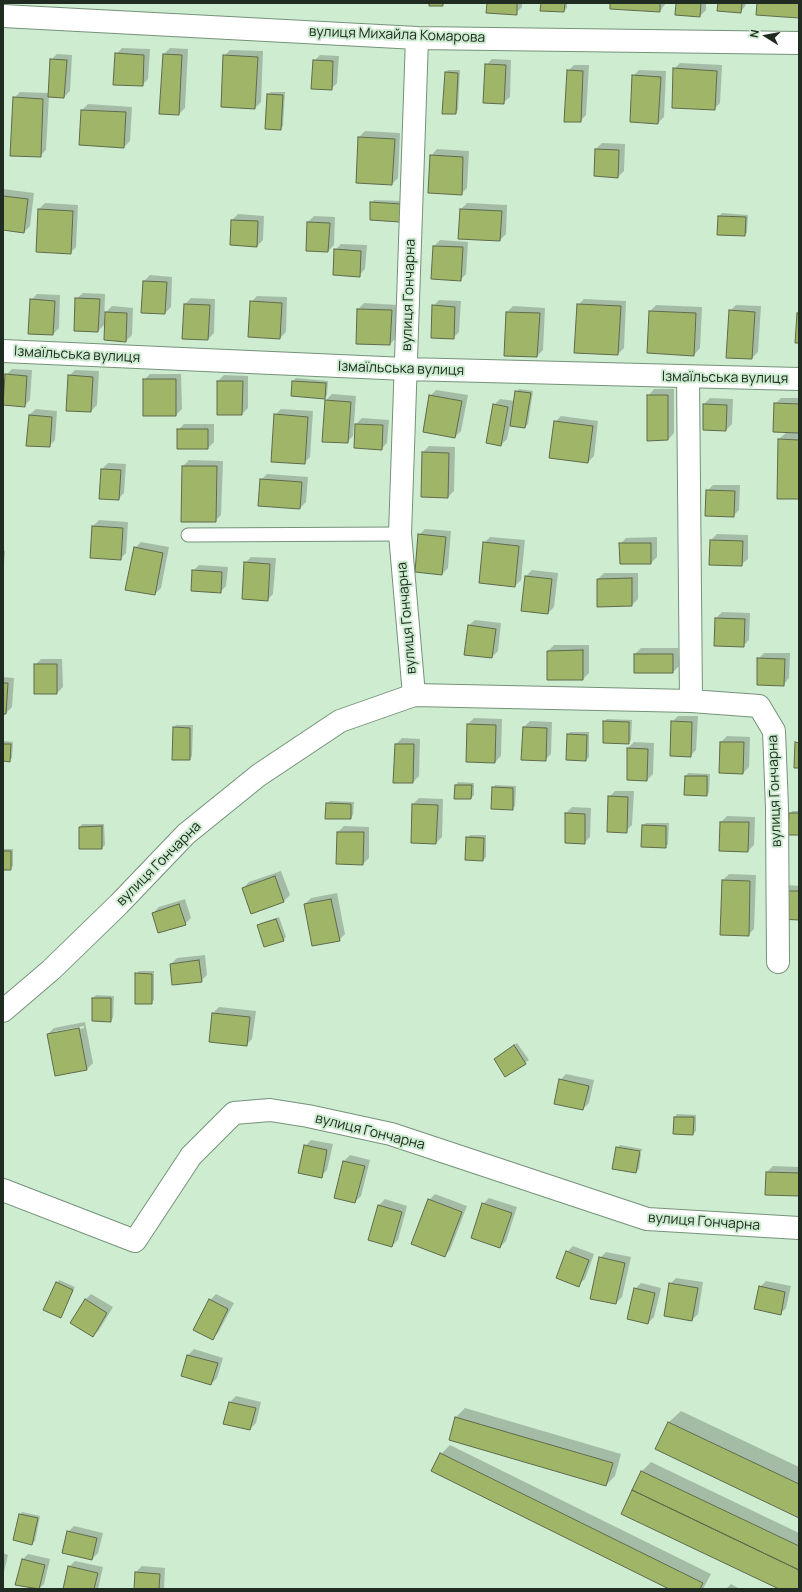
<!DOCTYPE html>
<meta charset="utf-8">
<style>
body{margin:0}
#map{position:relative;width:802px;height:1592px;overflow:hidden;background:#cdecd0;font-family:Manrope,sans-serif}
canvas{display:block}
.frame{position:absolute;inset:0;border:4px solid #202b21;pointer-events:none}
.north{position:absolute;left:746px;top:16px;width:40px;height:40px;-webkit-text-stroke:3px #cdecd0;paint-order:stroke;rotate:281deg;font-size:11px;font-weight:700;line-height:16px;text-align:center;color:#202b21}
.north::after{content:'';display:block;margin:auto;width:14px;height:18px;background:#202b21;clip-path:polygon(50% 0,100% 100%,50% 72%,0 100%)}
</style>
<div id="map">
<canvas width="802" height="1592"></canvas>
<div class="frame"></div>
<div class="north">N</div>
</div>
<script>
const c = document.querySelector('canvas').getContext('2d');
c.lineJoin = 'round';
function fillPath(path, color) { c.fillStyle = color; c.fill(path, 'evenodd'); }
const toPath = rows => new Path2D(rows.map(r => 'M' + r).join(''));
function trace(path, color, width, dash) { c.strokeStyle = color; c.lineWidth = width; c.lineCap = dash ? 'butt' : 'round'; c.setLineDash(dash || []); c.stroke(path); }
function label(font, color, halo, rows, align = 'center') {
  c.font = font + ' Manrope,sans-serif'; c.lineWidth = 4; c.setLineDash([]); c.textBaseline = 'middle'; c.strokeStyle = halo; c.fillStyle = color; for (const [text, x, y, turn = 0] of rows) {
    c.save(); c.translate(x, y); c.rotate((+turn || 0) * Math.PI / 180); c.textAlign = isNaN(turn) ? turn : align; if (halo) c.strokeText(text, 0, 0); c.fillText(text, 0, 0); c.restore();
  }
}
const shadow = toPath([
 [488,3,522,3,522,7,516,13],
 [542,3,567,3,567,8,564,11],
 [611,3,666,3,660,11],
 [677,3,706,3,706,10,700,16],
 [719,3,747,3,741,12],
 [122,48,150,49,148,79,142,85,116,54],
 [170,48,188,49,185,108,179,114,164,54],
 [230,50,263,51,261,102,255,108,224,56],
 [57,54,72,55,70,91,64,97,49,96,46,150,40,156,14,98,20,92,49,93,51,60],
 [320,55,339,56,337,83,331,89,314,61],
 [492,59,511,60,510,97,503,103,486,65],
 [680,63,722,65,720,103,714,109,674,69],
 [574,65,589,65,586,115,580,121,568,71],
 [448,70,460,70,458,110,455,113,446,72],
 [639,70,666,71,664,117,658,123,633,76],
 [271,92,285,92,283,126,280,129,268,94],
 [88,104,132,107,130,141,124,147,82,110],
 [365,131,400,133,398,178,392,184,359,137],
 [602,143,625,144,624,171,618,177,596,149],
 [437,149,469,151,467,188,461,194,431,156],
 [3,189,34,193,30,226,24,232,3,229],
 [374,200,403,201,402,218,371,203],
 [45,203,78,205,76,247,70,253,39,209],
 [467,203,507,205,506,234,500,240,461,209],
 [722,213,748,215,747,233,744,235,718,234,719,216],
 [238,214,264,216,263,240,257,246,232,220],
 [314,216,335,217,334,245,328,251,307,250,308,222],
 [440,240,468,242,466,274,460,280,434,246],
 [341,244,367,245,365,269,359,275,335,250],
 [150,275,172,277,171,307,165,313,144,281],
 [83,293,105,294,104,325,98,331,76,299],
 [37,294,60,295,59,328,53,334,31,300],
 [257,296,287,297,286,332,280,338,251,302],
 [191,298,215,299,214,333,208,339,185,304],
 [584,299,626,301,624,348,618,354,575,352,578,305],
 [439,300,461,301,459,332,453,338,433,306],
 [364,303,398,305,396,338,390,344,358,309],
 [656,305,702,307,700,348,694,355,648,352,650,311],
 [736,305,761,306,758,352,752,358,730,311],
 [112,306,133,308,132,335,126,341,106,312],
 [513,306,545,308,543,350,537,356,507,312],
 [12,369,32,370,30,400,24,406,6,375],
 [75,370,99,371,97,405,91,411,69,376],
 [150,374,181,374,182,409,176,415,144,380],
 [224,375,248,376,248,408,242,414,218,381],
 [296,378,328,381,327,395,325,398,293,381],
 [519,389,533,391,528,424,525,427,510,425,507,439,501,445,494,405,500,399,515,401,516,392],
 [654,389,674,389,674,433,668,440,648,396],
 [436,390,468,395,461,431,455,437,430,396],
 [332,394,356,396,353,436,347,442,326,400],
 [710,398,733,399,732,424,726,430,704,404],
 [781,398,799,398,799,498,779,439,787,432,775,404],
 [36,409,57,411,55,440,49,446,29,415],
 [281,409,313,411,310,457,304,463,275,415],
 [561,416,598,421,594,456,588,462,555,422],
 [362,418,389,420,387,443,381,449,356,424],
 [184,424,214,424,214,442,208,448,178,430],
 [429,446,455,447,454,491,448,497,423,452],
 [189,460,223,461,221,515,215,521,183,466],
 [108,463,126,464,124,493,118,499,100,498,102,469],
 [267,474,308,477,306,502,300,508,261,480],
 [713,485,740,485,739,510,733,516,707,491],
 [99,520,128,522,126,553,120,559,91,557,93,526],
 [425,529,451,531,448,568,442,574,419,535],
 [717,534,748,535,748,559,741,565,711,540],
 [490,537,525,540,521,580,515,586,484,543],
 [657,537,657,557,651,563,621,563,620,544,626,538],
 [141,542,169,547,161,588,155,594,135,548],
 [3,551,5,551,3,577],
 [251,557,276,558,273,594,267,600,245,563],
 [199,565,228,567,226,586,220,592,193,571],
 [532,570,558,573,554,607,548,613,526,576],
 [604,573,638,573,638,599,632,605,598,579],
 [722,612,750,613,749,640,743,646,716,618],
 [475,620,501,623,498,651,492,657,468,626],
 [554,645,589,645,589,673,583,679,548,679,548,651],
 [641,648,678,648,679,666,673,672,635,654],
 [764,653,790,653,789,678,783,685,758,659],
 [41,659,62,659,63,687,57,693,35,665],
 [3,677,14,678,12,707,6,713,3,713],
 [678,716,698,716,696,750,690,756,672,722],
 [474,718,502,719,501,756,495,762,468,724],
 [607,719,632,720,631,740,628,743,604,722],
 [530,721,552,722,551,754,545,760,524,727],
 [176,725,193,725,192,756,189,759,174,728],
 [570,732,589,732,589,757,586,760,568,734],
 [727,736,750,737,749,767,743,773,721,742],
 [402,738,420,739,419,776,413,782,396,744],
 [3,741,13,742,12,758,9,761,3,760],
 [634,742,654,743,653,774,647,780,628,748],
 [688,773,710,774,709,792,707,795,686,776],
 [458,782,474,783,474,795,471,798,456,785],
 [495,785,516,786,515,806,512,809,493,788],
 [615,791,634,791,632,825,626,831,609,797],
 [419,798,443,799,442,837,436,843,413,804],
 [330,801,354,802,353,815,350,818,327,803],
 [572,807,591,808,590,837,584,843,566,813],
 [792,811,799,811,799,834,790,814],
 [727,816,755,817,754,845,748,851,721,822],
 [646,823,669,823,668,844,665,847,643,825],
 [82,824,104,824,105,845,102,848,80,848,80,827],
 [344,826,369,827,369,858,363,864,338,832],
 [470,835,486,835,486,857,483,860,467,838],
 [3,849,13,849,13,866,10,869,3,869],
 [281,871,290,895,284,901,243,888,249,882],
 [729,874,756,875,754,929,748,935,723,880],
 [788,885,799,886,799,919,781,918],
 [337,893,345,934,339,940,305,904,311,898],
 [185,899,191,918,185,924,153,913,159,907],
 [279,917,286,937,283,940,258,926,261,923],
 [205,955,207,975,201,981,171,964,177,958],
 [139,971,154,971,154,1000,151,1003,136,974],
 [96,995,114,996,113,1018,110,1021,93,998],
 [219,1007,256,1011,252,1039,246,1045,210,1041,213,1013],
 [85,1022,93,1063,87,1069,56,1075,48,1034,54,1028],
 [84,1026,84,1028,53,1034,53,1032],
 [517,1043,529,1060,506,1076,495,1059],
 [566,1074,594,1080,589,1103,583,1109,560,1080],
 [677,1114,696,1115,696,1131,693,1134,675,1117],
 [311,1140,333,1144,327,1170,321,1176,305,1146],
 [620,1145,642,1149,642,1151,618,1147],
 [618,1147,618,1149,641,1153,639,1169,636,1172,617,1148],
 [350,1155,370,1160,361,1196,355,1202,344,1161],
 [773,1166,799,1167,799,1195,767,1172],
 [435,1194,467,1206,450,1250,444,1256,429,1200],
 [489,1198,517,1207,506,1241,500,1247,483,1204],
 [385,1199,407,1206,398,1240,392,1246,379,1205],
 [573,1246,594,1254,585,1279,578,1285,567,1252],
 [606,1252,631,1257,622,1297,616,1303,600,1258],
 [676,1278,703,1282,698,1314,692,1320,670,1284],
 [59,1280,75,1287,60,1317,57,1283],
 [766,1281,791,1286,786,1308,780,1314,760,1287],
 [641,1283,661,1288,654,1317,648,1323,635,1289],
 [91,1294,113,1307,99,1330,93,1336,85,1300],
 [216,1294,234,1303,218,1333,212,1339,210,1300],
 [194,1349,223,1358,217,1378,211,1384,182,1375,188,1355],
 [236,1396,261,1402,256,1423,250,1429,225,1423,230,1402],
 [465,1408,621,1454,615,1476,606,1485,456,1417],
 [681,1411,799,1467,799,1517,657,1449,669,1422],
 [450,1445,711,1574,703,1589,671,1589,441,1454],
 [651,1462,799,1533,799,1589,781,1589,622,1513,642,1471],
 [22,1512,40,1516,35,1541,32,1544,20,1515],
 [74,1526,103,1533,98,1553,92,1559,68,1532],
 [3,1553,8,1555,3,1576],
 [28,1554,50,1559,44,1584,39,1589,16,1585,22,1560],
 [75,1561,103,1567,98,1589,64,1589,69,1567],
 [142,1566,165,1568,164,1589,135,1589,136,1572],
 [731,1584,740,1589,726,1589]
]);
const building = toPath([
 [429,3,443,3,443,6,429,6,429,3],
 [487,3,517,3,517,15,486,13,487,3],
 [541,3,565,3,564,12,540,11,541,3],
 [610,3,660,3,660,12,610,9,610,3],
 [676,3,701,3,700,17,675,15,676,3],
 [718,3,742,3,741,13,717,11,718,3],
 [757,3,799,3,799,18,756,15,757,3],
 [115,53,144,55,143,86,113,85,115,53],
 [163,54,182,55,179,115,159,114,163,54],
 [223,55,258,57,255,109,221,107,223,55],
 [50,59,67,60,64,98,48,97,50,59],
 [313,60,333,61,332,90,311,89,313,60],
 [485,64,506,65,504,104,483,103,485,64],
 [673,68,717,71,715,110,672,108,673,68],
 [567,70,583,71,581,122,564,122,567,70],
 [445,72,458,73,456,114,442,114,445,72],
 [632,75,661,77,658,124,630,122,632,75],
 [267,94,283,95,281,130,265,129,267,94],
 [13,97,43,99,41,157,10,156,13,97],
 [81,110,126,112,124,148,79,145,81,110],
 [358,137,395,139,392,185,356,183,358,137],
 [595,149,619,150,618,178,594,176,595,149],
 [430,155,463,157,462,195,428,193,430,155],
 [3,196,28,199,24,233,3,230,3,196],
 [370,202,401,204,400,222,370,220,370,202],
 [38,209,73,211,71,254,36,252,38,209],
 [460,209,502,211,500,241,458,239,460,209],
 [718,216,746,217,745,236,717,235,718,216],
 [231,220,258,221,257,247,230,245,231,220],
 [307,222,330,223,328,252,306,251,307,222],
 [433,246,463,247,461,281,431,279,433,246],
 [334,249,361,251,360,277,333,275,334,249],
 [143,281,167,282,165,314,141,313,143,281],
 [75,298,100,299,98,332,74,331,75,298],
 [30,299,55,301,53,335,28,334,30,299],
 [250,301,282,303,280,339,248,337,250,301],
 [184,304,210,305,208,340,182,339,184,304],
 [577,304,621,306,618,355,574,353,577,304],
 [432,305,455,307,454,339,431,338,432,305],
 [357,309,392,310,390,345,356,344,357,309],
 [729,310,755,312,752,359,726,358,729,310],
 [649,311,696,313,694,356,647,353,649,311],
 [105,312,127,313,126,342,104,340,105,312],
 [506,312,540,313,537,357,504,356,506,312],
 [797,313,799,313,799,343,795,343,797,313],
 [5,374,27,376,25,407,3,405,5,374],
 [68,375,93,377,91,412,66,411,68,375],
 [143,379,176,379,176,416,143,416,143,379],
 [217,381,243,381,242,415,217,415,217,381],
 [292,381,326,383,325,399,291,396,292,381],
 [515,391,531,393,525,428,510,426,515,391],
 [429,395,462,401,455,438,423,432,429,395],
 [647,395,668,395,668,440,647,441,647,395],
 [325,400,351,402,348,443,322,442,325,400],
 [774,403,799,404,799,433,773,432,774,403],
 [493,404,508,407,501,446,486,443,493,404],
 [703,404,727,405,726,431,703,430,703,404],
 [274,414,308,417,305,464,271,462,274,414],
 [29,415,52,417,50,447,26,446,29,415],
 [554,421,593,426,588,463,549,458,554,421],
 [355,424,383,425,382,450,354,448,355,424],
 [177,429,208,429,208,449,177,449,177,429],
 [778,439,799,440,799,499,777,499,778,439],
 [422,452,449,453,448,498,421,497,422,452],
 [182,466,217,466,216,522,181,522,182,466],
 [101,469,121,470,119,500,99,499,101,469],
 [260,479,302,482,300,509,258,506,260,479],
 [706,490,735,491,734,517,705,516,706,490],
 [92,526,123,528,121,560,90,558,92,526],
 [418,534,446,537,442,575,415,572,418,534],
 [710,540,743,541,742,566,709,565,710,540],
 [483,542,519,546,515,587,479,583,483,542],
 [619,543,651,543,651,564,620,564,619,543],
 [134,547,163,553,155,595,125,590,134,547],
 [244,562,270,564,268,601,242,599,244,562],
 [192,570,222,572,221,593,191,591,192,570],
 [525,576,552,579,548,614,521,611,525,576],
 [632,578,632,606,597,607,597,579,632,578],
 [715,618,745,619,744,647,714,646,715,618],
 [468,625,496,629,492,658,464,655,468,625],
 [583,650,583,680,547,680,547,651,583,650],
 [634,654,673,654,673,673,634,673,634,654],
 [757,658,785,659,784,686,757,685,757,658],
 [34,664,57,664,57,694,34,694,34,664],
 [3,683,8,683,6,714,3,714,3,683],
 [603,721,629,722,629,744,603,743,603,721],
 [671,721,692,722,691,757,670,756,671,721],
 [467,724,496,725,495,763,466,762,467,724],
 [173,727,190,728,190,760,172,760,173,727],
 [523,727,547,728,546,761,521,760,523,727],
 [567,734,587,735,586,761,566,760,567,734],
 [720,742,744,742,743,774,719,773,720,742],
 [795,742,799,743,799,768,794,768,795,742],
 [3,744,11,744,10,762,3,761,3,744],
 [395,744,414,744,413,783,393,783,395,744],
 [627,748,648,749,647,781,627,780,627,748],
 [685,776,707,776,707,796,684,795,685,776],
 [455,785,472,785,471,799,454,799,455,785],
 [492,787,513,788,513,810,491,809,492,787],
 [608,796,628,797,627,833,607,832,608,796],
 [326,803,351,804,351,819,325,819,326,803],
 [412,804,438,805,436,844,411,843,412,804],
 [565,813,585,814,585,844,565,843,565,813],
 [789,813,799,813,799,835,788,835,789,813],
 [720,822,749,822,748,852,719,851,720,822],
 [642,825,666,826,666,848,641,847,642,825],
 [102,826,102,849,79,849,79,827,102,826],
 [337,832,364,832,363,865,336,864,337,832],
 [466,837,484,838,483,861,465,860,466,837],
 [3,851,11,851,11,870,3,870,3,851],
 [275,876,284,902,251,914,242,888,275,876],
 [722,880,750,881,749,936,720,935,722,880],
 [781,891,799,891,799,920,780,919,781,891],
 [331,899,340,941,312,946,304,904,331,899],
 [179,904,186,925,158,933,152,913,179,904],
 [276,919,284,941,264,947,257,925,276,919],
 [199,960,202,982,172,985,170,964,199,960],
 [135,973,152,974,152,1004,135,1004,135,973],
 [92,998,111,998,111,1022,92,1021,92,998],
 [212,1013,250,1017,247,1046,209,1042,212,1013],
 [79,1028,87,1070,55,1076,47,1034,79,1028],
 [514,1045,526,1064,505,1077,494,1059,514,1045],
 [559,1079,589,1086,583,1110,554,1104,559,1079],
 [674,1117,694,1117,693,1135,673,1134,674,1117],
 [304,1145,327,1150,322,1178,298,1173,304,1145],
 [616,1147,640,1151,636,1173,612,1169,616,1147],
 [343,1161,365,1166,355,1203,334,1198,343,1161],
 [766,1172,799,1173,799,1196,765,1195,766,1172],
 [428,1199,462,1212,445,1257,411,1244,428,1199],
 [482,1203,512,1213,500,1248,471,1238,482,1203],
 [378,1205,402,1212,392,1247,368,1240,378,1205],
 [566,1251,589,1260,579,1287,556,1278,566,1251],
 [599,1257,625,1263,616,1304,590,1299,599,1257],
 [56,1282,73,1290,61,1318,43,1310,56,1282],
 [669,1283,698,1288,692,1321,664,1316,669,1283],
 [759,1286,785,1292,781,1315,754,1309,759,1286],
 [634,1288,655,1293,648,1324,627,1319,634,1288],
 [85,1299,107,1313,93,1337,70,1323,85,1299],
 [209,1299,228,1309,213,1340,193,1330,209,1299],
 [187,1355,218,1363,211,1385,181,1376,187,1355],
 [229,1402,256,1408,250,1430,223,1424,229,1402],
 [455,1417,613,1463,606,1486,449,1440,455,1417],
 [668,1422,799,1484,799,1518,655,1449,668,1422],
 [440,1453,703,1583,700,1589,669,1589,431,1471,440,1453],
 [641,1471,799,1546,799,1570,632,1490,641,1471],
 [632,1490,799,1570,799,1589,779,1589,621,1514,632,1490],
 [19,1514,38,1518,32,1545,13,1540,19,1514],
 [67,1531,97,1538,92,1560,62,1553,67,1531],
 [22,1559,45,1565,39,1589,15,1585,22,1559],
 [68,1566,98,1573,94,1589,63,1589,68,1566],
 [135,1572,160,1574,159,1589,134,1589,135,1572]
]);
const service = toPath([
 [188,535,400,534]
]);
const minor = toPath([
 [3,16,417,38,799,43],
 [3,351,406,369,799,379],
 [688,377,691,701],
 [414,695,400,534,417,38],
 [3,1011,51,970,119,904,186,834,259,775,340,721,414,695,691,701,759,706,774,731,777,808,778,962],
 [3,1190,135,1241,191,1156,234,1113,270,1110,308,1116,391,1134,647,1219,799,1228]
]);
const streetNames = [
 ["вулиця Михайла Комарова",397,35,2],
 ["вулиця Гончарна",409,295,-88],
 ["Ізмаїльська вулиця",77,355,3],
 ["Ізмаїльська вулиця",401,369,2],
 ["Ізмаїльська вулиця",725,378,1],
 ["вулиця Гончарна",407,618,-95],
 ["вулиця Гончарна",775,791,-92],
 ["вулиця Гончарна",159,864,-45],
 ["вулиця Гончарна",370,1132,14],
 ["вулиця Гончарна",704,1222,4]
];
fillPath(shadow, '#0003');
fillPath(building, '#9fb669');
trace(building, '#606a4b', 1);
trace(service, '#759279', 15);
trace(minor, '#759279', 24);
trace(service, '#fff', 13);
trace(minor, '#fff', 22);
label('14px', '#202b21', '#cdecd0', streetNames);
</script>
